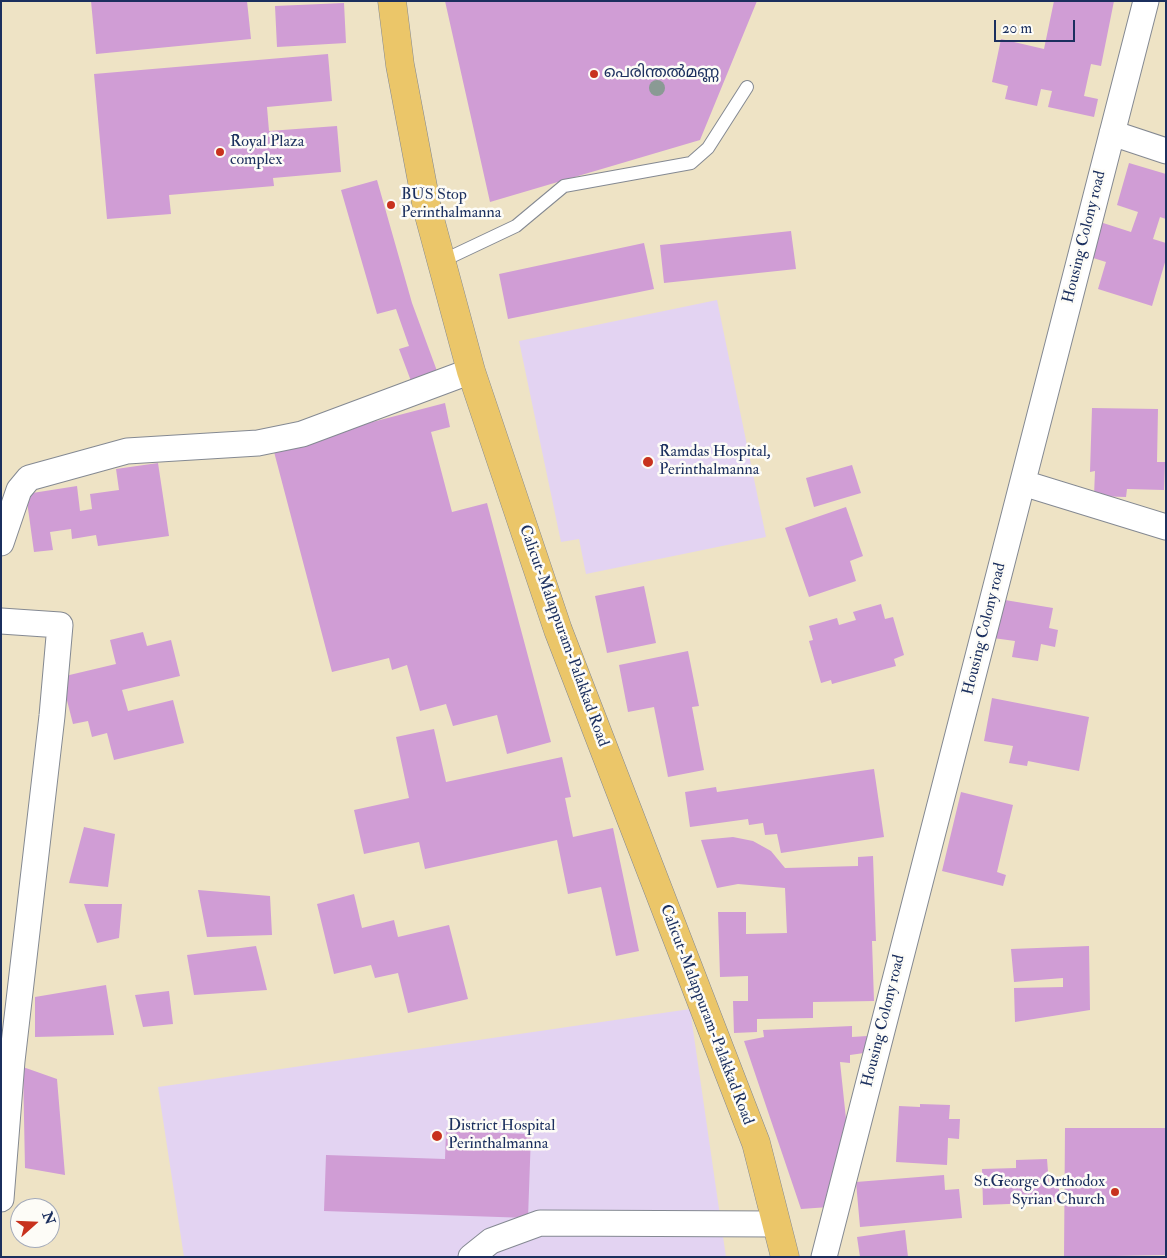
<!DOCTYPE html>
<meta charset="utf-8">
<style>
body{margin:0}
#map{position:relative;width:1167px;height:1258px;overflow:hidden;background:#eee3c5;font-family:"IM FELL Double Pica",serif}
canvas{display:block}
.frame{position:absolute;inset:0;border:2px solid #1b2f5e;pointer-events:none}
.north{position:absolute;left:10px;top:1198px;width:50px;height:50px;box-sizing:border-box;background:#fdfcf7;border:1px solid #a3aaba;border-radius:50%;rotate:70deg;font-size:14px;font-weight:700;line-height:20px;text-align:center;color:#1b2f5e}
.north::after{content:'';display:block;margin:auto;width:18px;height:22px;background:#c8321e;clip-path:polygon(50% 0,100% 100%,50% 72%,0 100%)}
.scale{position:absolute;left:994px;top:20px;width:81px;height:22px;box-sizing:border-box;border:2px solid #1b2f5e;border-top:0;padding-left:6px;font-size:15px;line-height:18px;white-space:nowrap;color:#1b2f5e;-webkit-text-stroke:4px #fdfcf7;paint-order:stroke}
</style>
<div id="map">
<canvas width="1167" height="1258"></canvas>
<div class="frame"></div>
<div class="north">N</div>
<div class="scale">20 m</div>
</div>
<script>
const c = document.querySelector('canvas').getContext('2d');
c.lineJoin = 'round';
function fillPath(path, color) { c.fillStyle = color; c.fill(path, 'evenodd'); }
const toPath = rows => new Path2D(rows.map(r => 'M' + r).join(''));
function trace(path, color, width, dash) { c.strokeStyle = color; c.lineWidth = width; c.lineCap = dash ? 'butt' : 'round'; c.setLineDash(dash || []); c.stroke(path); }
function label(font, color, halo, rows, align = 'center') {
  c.font = font + ' "IM FELL Double Pica","Noto Sans Malayalam",serif'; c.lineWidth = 5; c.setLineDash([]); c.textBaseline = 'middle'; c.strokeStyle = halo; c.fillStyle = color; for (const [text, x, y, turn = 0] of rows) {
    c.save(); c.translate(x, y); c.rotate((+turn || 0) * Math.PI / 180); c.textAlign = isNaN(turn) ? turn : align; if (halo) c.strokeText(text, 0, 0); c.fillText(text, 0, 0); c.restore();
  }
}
const built = toPath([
 [717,300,766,537,586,574,579,539,561,542,519,341],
 [690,1009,726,1257,184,1257,158,1087]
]);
const building = toPath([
 [91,1,247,1,251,39,96,54],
 [445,1,757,1,700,140,490,202],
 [1054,1,1114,1,1101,66,1091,64,1084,96,1098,99,1094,117,1048,107,1052,91,1041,89,1037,106,1005,99,1008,86,992,82,1001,39,1044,49],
 [344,3,346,43,277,47,275,6],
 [328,54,332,101,267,107,269,131,337,126,341,172,273,178,274,186,169,195,171,214,107,219,94,74],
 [1129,163,1166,174,1166,219,1160,217,1153,239,1166,243,1166,259,1152,306,1098,289,1106,262,1090,257,1100,222,1131,232,1138,212,1117,205],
 [377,180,412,303,437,371,411,381,399,349,409,346,396,309,377,314,341,190],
 [791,231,796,269,664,283,660,245],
 [644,243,654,289,508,319,499,274],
 [445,403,450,427,431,432,452,512,487,503,551,742,507,754,497,715,453,726,446,704,420,711,407,665,392,670,389,658,332,672,273,448],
 [1092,408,1158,409,1157,462,1165,462,1164,490,1127,489,1126,497,1094,496,1095,471,1090,472],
 [158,463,169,536,98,546,96,535,72,539,71,529,50,532,53,550,34,552,26,494,77,486,80,511,92,509,90,494,119,490,116,469],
 [852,465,861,493,814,507,806,478],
 [846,507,863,556,850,561,856,581,809,597,785,528],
 [644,586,656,643,607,653,595,596],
 [999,599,1053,608,1049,628,1058,630,1055,647,1041,644,1038,661,1012,657,1015,641,993,638],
 [881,604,885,619,893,617,904,655,894,659,896,666,832,684,831,680,821,683,809,641,813,640,809,626,837,618,839,625,856,620,853,612],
 [143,632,147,646,171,640,180,676,122,690,128,711,173,700,184,743,114,760,107,733,92,737,88,721,73,724,61,677,116,664,110,640],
 [688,651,699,706,692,707,704,770,668,777,654,707,628,712,619,665],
 [992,698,1089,717,1079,771,1028,761,1027,766,1009,763,1013,746,984,741],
 [434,729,446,782,562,757,571,797,565,798,573,837,613,828,639,951,616,956,601,887,568,894,557,840,425,869,419,842,364,854,354,810,409,798,396,737],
 [874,769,884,837,781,853,777,834,765,835,763,823,749,825,748,819,690,827,685,792,716,787,717,792],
 [961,792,1013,805,997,872,1006,875,1003,886,942,871],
 [84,827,115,834,108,887,69,883],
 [733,837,753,841,771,851,785,868,858,866,858,857,873,856,876,941,872,941,874,1001,813,1002,813,1018,757,1019,757,1032,734,1033,733,1001,748,1001,748,976,720,977,718,912,746,912,746,934,787,933,785,888,738,884,717,888,701,840],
 [198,890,270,896,272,935,207,937],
 [354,894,362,928,394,920,398,937,449,925,468,999,408,1013,398,973,375,978,371,965,334,974,317,904],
 [84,904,122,904,119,938,97,943],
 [256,946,267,990,194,995,187,955],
 [1089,946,1090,1010,1015,1022,1014,988,1063,987,1063,978,1014,982,1011,949],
 [106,985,114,1035,35,1037,35,997],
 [169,991,173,1024,143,1027,135,995],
 [852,1026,852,1037,867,1036,864,1053,850,1055,850,1063,840,1062,848,1138,829,1207,801,1209,744,1041,764,1037,763,1030],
 [23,1067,57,1079,65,1175,25,1168],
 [920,1104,950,1105,949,1119,960,1119,959,1139,948,1138,947,1165,896,1162,899,1106,920,1107],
 [1065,1128,1166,1128,1166,1255,1064,1257],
 [446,1131,531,1134,528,1218,324,1211,326,1155,445,1159],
 [1047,1159,1049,1185,1059,1185,1059,1202,983,1205,982,1169,1016,1168,1016,1160],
 [944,1175,945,1190,959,1189,962,1218,860,1227,856,1182],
 [905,1230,908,1257,860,1257,857,1237]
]);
const service = toPath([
 [442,261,516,226,564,186,691,163,708,148,747,87]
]);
const minor = toPath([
 [1112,133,1166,151],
 [1023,483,1166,527],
 [1,543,19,490,29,478,127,451,258,443,302,434,471,371],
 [1,621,60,625,52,716,12,1061,1,1199],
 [471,1257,491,1241,540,1223,776,1224],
 [824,1257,1146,1]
]);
const trunk = toPath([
 [392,1,400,65,427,208,471,371,558,630,756,1143,785,1257]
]);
const trees = [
 [657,88]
];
const markers = [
 [594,74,5,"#c8321e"],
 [220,152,5,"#c8321e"],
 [391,205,5,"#c8321e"],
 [648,462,6,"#c8321e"],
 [437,1136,6,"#c8321e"],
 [1115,1192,5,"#c8321e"]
];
const poiNames = [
 ["പെരിന്തൽമണ്ണ",604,74],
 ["Royal Plaza",230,143],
 ["complex",230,161],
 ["BUS Stop",401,196],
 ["Perinthalmanna",401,214],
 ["Ramdas Hospital,",659,453],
 ["Perinthalmanna",659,471],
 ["District Hospital",448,1127],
 ["Perinthalmanna",448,1145],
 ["St.George Orthodox",1105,1183,"right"],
 ["Syrian Church",1105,1201,"right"]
];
const streetNames = [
 ["Housing Colony road",1085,237,-76],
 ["Housing Colony road",985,629,-76],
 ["Calicut-Malappuram-Palakkad Road",563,636,70],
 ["Calicut-Malappuram-Palakkad Road",706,1015,69],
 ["Housing Colony road",884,1021,-76]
];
fillPath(built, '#e3d3f2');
fillPath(building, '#d09dd5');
trace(service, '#848992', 14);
trace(minor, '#848992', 27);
trace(trunk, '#848992', 29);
trace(service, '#fff', 12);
trace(minor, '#fff', 25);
trace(trunk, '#ebc669', 28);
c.fillStyle = '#8a9a94';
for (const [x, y] of trees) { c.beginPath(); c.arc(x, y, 8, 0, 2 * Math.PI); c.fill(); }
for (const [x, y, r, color] of markers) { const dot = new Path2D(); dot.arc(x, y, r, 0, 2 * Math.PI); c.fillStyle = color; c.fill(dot); trace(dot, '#fdfcf7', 2); }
label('16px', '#1b2f5e', '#fdfcf7', poiNames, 'left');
label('16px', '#1b2f5e', '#fdfcf7', streetNames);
</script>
